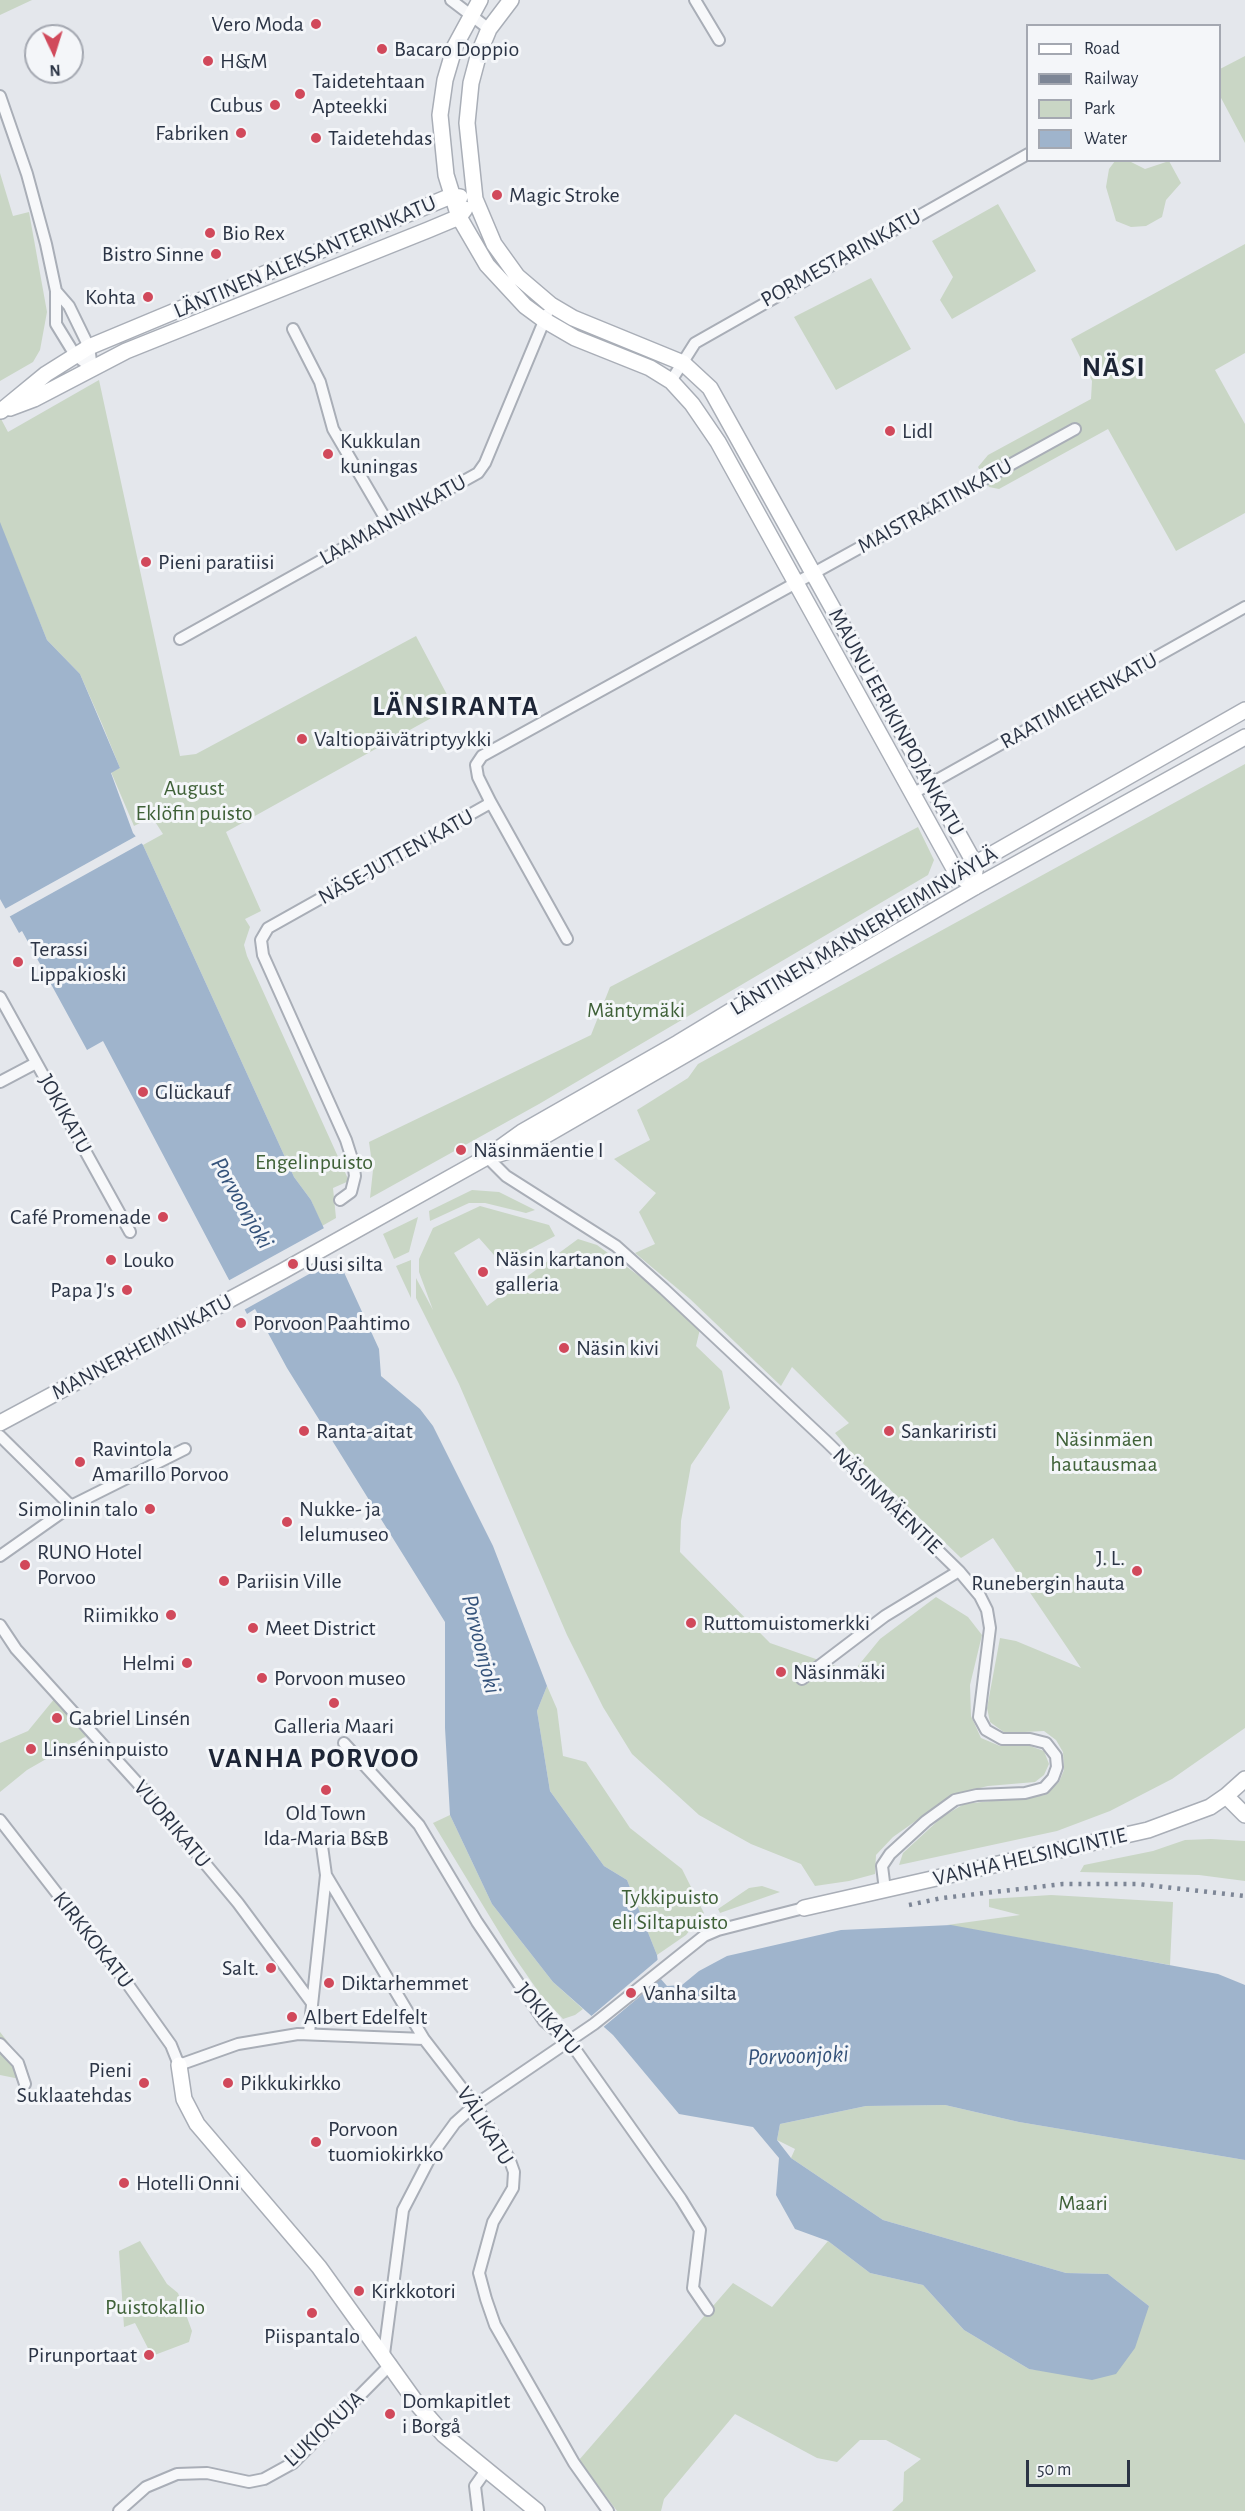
<!DOCTYPE html>
<meta charset="utf-8">
<style>
body{margin:0}
#map{position:relative;width:1245px;height:2511px;overflow:hidden;background:#e4e7ec;font-family:"Alegreya Sans",sans-serif}
canvas{display:block}
.legend{position:absolute;left:1026px;top:24px;width:195px;height:138px;box-sizing:border-box;background:#f4f6f9;border:2px solid #a4a8b1;margin:0;padding:8px 10px;list-style:none;font-size:18px;color:#2b3445}
.legend li{display:flex;align-items:center;gap:12px;height:30px}
.legend b{width:30px;border:2px solid #a4a8b1}
.north{position:absolute;left:24px;top:24px;width:60px;height:60px;box-sizing:border-box;background:#f4f6f9;border:2px solid #a4a8b1;border-radius:50%;rotate:176deg;font-size:16px;font-weight:700;line-height:24px;text-align:center;color:#2b3445}
.north::after{content:'';display:block;margin:auto;width:21px;height:27px;background:#d1495b;clip-path:polygon(50% 0,100% 100%,50% 72%,0 100%)}
.scale{position:absolute;left:1026px;top:2460px;width:104px;height:27px;box-sizing:border-box;border:3px solid #2b3445;border-top:0;padding-left:8px;font-size:18px;line-height:21px;white-space:nowrap;color:#2b3445;-webkit-text-stroke:4px #f4f6f9;paint-order:stroke}
</style>
<div id="map">
<canvas width="1245" height="2511"></canvas>
<ul class="legend">
<li><b style="height:8px;background:#fff"></b>Road</li>
<li><b style="height:8px;background:#7d8696"></b>Railway</li>
<li><b style="height:16px;background:#c9d6c5"></b>Park</li>
<li><b style="height:16px;background:#9fb4cc"></b>Water</li>
</ul>
<div class="north">N</div>
<div class="scale">50 m</div>
</div>
<script>
const c = document.querySelector('canvas').getContext('2d');
c.lineJoin = 'round';
function fillPath(path, color) { c.fillStyle = color; c.fill(path, 'evenodd'); }
const toPath = rows => new Path2D(rows.map(r => 'M' + r).join(''));
function trace(path, color, width, dash) { c.strokeStyle = color; c.lineWidth = width; c.lineCap = dash ? 'butt' : 'round'; c.setLineDash(dash || []); c.stroke(path); }
function label(font, color, halo, rows, align = 'center') {
  c.font = font + ' "Alegreya Sans",sans-serif'; c.lineWidth = 6; c.setLineDash([]); c.textBaseline = 'middle'; c.strokeStyle = halo; c.fillStyle = color; for (const [text, x, y, turn = 0] of rows) {
    c.save(); c.translate(x, y); c.rotate((+turn || 0) * Math.PI / 180); c.textAlign = isNaN(turn) ? turn : align; if (halo) c.strokeText(text, 0, 0); c.fillText(text, 0, 0); c.restore();
  }
}
const green = toPath([
 [0,0,32,0,0,15],
 [1245,56,1245,143,1220,96,1220,69],
 [1115,161,1129,161,1145,169,1169,161,1181,183,1166,200,1162,217,1146,226,1131,227,1116,221,1106,187,1109,169],
 [0,173,13,216,29,212,47,312,40,350,33,362,0,381],
 [998,204,1036,271,952,319,940,300,953,277,932,241],
 [1245,244,1245,353,1215,370,1245,424,1245,513,1176,551,1108,429,999,489,989,487,978,467,988,455,1091,399,1092,381,1071,339],
 [871,278,911,349,836,390,794,317],
 [99,380,180,756,196,754,416,636,453,706,226,832,261,911,245,919,250,927,244,945,247,956,349,1181,333,1188,336,1218,322,1226,311,1200,294,1177,143,845,163,834,152,817,134,826,111,772,120,768,102,724,80,674,47,640,0,524,0,417,8,432],
 [1245,764,1245,1728,1172,1779,1110,1811,1057,1831,899,1865,903,1853,942,1817,964,1804,1045,1795,1059,1782,1064,1770,1063,1752,1056,1740,1044,1731,1005,1733,990,1722,987,1708,1000,1638,1016,1641,1081,1668,993,1538,961,1558,849,1450,835,1433,849,1423,792,1367,781,1386,690,1299,635,1253,655,1244,639,1212,656,1193,614,1159,650,1140,637,1110,688,1078,698,1064],
 [918,827,934,860,928,875,539,1104,370,1198,373,1170,369,1142,591,1035,610,987],
 [472,1190,499,1192,535,1210,526,1213,485,1203,469,1203,430,1221,429,1211],
 [480,1206,549,1225,555,1236,502,1264,479,1238,454,1253,487,1306,578,1239,597,1245,646,1281,700,1329,696,1346,722,1371,730,1408,691,1465,681,1521,680,1552,770,1643,853,1672,880,1639,936,1597,968,1617,982,1635,970,1685,971,1716,981,1738,1000,1746,1030,1746,1044,1751,1049,1764,1044,1775,1035,1782,988,1786,954,1794,893,1837,876,1855,875,1874,849,1881,815,1886,801,1864,751,1844,699,1815,632,1754,603,1707,567,1635,459,1384,416,1298,416,1278,433,1310,419,1272,419,1259,433,1228],
 [418,1217,409,1252,394,1259,383,1234],
 [411,1260,411,1298,396,1266],
 [547,1686,557,1709,563,1756,586,1762,630,1828,682,1869,704,1913,686,1935,657,1955,627,1880,604,1866,550,1791,537,1711],
 [55,1698,88,1735,27,1770,0,1792,0,1743,28,1731],
 [450,1815,492,1904,553,1982,583,2009,575,2015,563,2019,540,1994,513,1955,433,1823],
 [1211,1839,1245,1841,1245,1881,1199,1875,1080,1872,1084,1865,1153,1851,1185,1840],
 [762,1886,780,1892,720,1913,718,1909,749,1888],
 [1051,1895,1173,1902,1170,1965,947,1925,1020,1915,989,1907,989,1899],
 [0,2032,26,2065,30,2081,0,2075],
 [945,2105,1019,2122,1245,2160,1245,2511,892,2511,903,2501,904,2472,921,2459,886,2440,860,2440,837,2462,817,2458,735,2414,664,2499,661,2511,617,2511,579,2460,733,2283,772,2307,828,2241,870,2273,923,2285,964,2330,1029,2369,1059,2372,1149,2306,1108,2274,1066,2273,883,2220,791,2158,795,2149,777,2140,780,2124,866,2106],
 [140,2241,167,2284,178,2293,192,2331,189,2342,152,2356,135,2323,124,2327,119,2251]
]);
const water = toPath([
 [0,522,47,640,80,674,120,768,111,773,133,833,143,845,294,1177,311,1200,379,1349,381,1376,420,1409,433,1426,493,1546,547,1686,537,1711,550,1791,604,1866,627,1880,657,1955,660,1978,667,1986,682,1985,699,1971,727,1956,841,1930,951,1925,1218,1974,1245,1985,1245,2160,1019,2122,945,2105,866,2106,780,2124,777,2140,791,2158,883,2220,1066,2273,1108,2274,1149,2306,1135,2348,1116,2374,1092,2380,1029,2369,964,2330,923,2285,870,2273,828,2241,795,2229,776,2195,779,2158,753,2127,679,2114,613,2035,553,1982,492,1904,450,1815,445,1728,445,1622,287,1368,255,1309,247,1314,103,1041,87,1050,22,931,19,933,0,899]
]);
const pier = toPath([
 [138,835,144,842,7,918,3,910],
 [326,1227,340,1257,242,1311,226,1282],
 [661,1957,663,1977,601,2029,591,2020,589,2018]
]);
const street = toPath([
 [451,0,489,29],
 [695,0,719,40],
 [0,96,27,174,46,244,56,291,56,324,75,355,92,368],
 [56,291,69,306,89,347,92,368],
 [293,329,320,382,333,429,388,523],
 [671,381,695,343,1028,154],
 [180,639,478,473,485,463,547,314],
 [912,794,1245,607],
 [490,801,567,939],
 [0,997,130,1232],
 [0,1082,36,1063],
 [487,1157,506,1176,616,1246,664,1289,827,1442,959,1571,980,1596,987,1610,990,1628,979,1717,986,1730,1002,1739,1030,1739,1046,1743,1056,1756,1057,1767,1053,1778,1044,1788,1025,1793,977,1795,955,1800,926,1821,890,1854,882,1866,885,1890],
 [340,1200,351,1192,355,1176,353,1162,346,1140,263,955,261,940,268,928,487,805,490,801,478,777,476,765,482,756,1075,429],
 [0,1436,71,1506],
 [0,1556,71,1506,185,1449],
 [0,1625,16,1649,143,1789,238,1903,312,2003],
 [802,1679,885,1616,959,1571],
 [344,1743,419,1825,477,1922,544,2021,570,2042,681,2199,700,2230,693,2288,708,2310],
 [0,1820,129,1986,171,2045,179,2065,238,2044,298,2034,424,2039],
 [322,1846,326,1875,424,2039,475,2105,509,2158,514,2172,513,2188,493,2222,479,2273,486,2299,495,2325,574,2463,608,2511],
 [309,2033,326,1875],
 [0,2044,18,2063,25,2084],
 [384,2354,403,2210,431,2156,455,2123,475,2105,594,2024,704,1936,718,1930,804,1908],
 [119,2511,146,2487,177,2474,207,2473,249,2482,264,2479,293,2463,391,2364],
 [478,2511,475,2486,487,2469]
]);
const secondary = toPath([
 [480,0,455,46,445,80,440,115,446,175,459,217,487,265,525,306,544,320,575,338,650,368,671,381,692,404,718,442,957,874,975,887],
 [511,0,489,29,479,53,471,83,467,123,475,199,494,244,517,276,551,305,573,318,683,363,710,388,975,864,975,872],
 [10,408,34,399,126,351,428,230,459,217,465,209],
 [1,411,46,374,89,347,451,196,460,197],
 [499,1154,529,1145,555,1130,975,887,1245,737],
 [0,1423,283,1271,487,1157,522,1132,678,1043,957,874,1245,710],
 [1226,1796,1245,1815],
 [804,1908,1148,1830,1210,1807,1226,1796,1245,1779],
 [179,2065,184,2099,197,2124,319,2267,418,2405,444,2435,537,2511]
]);
const rail = toPath([
 [909,1905,942,1898,1063,1884,1138,1884,1245,1896]
]);
const markers = [
 [316,24,6,"#d1495b"],
 [382,49,6,"#d1495b"],
 [208,61,6,"#d1495b"],
 [300,94,6,"#d1495b"],
 [275,105,6,"#d1495b"],
 [241,133,6,"#d1495b"],
 [316,138,6,"#d1495b"],
 [497,195,6,"#d1495b"],
 [210,233,6,"#d1495b"],
 [216,254,6,"#d1495b"],
 [148,297,6,"#d1495b"],
 [890,431,6,"#d1495b"],
 [328,454,6,"#d1495b"],
 [146,562,6,"#d1495b"],
 [302,739,6,"#d1495b"],
 [18,962,6,"#d1495b"],
 [143,1092,6,"#d1495b"],
 [461,1150,6,"#d1495b"],
 [163,1217,6,"#d1495b"],
 [111,1260,6,"#d1495b"],
 [293,1264,6,"#d1495b"],
 [483,1272,6,"#d1495b"],
 [127,1290,6,"#d1495b"],
 [241,1323,6,"#d1495b"],
 [564,1348,6,"#d1495b"],
 [304,1431,6,"#d1495b"],
 [889,1431,6,"#d1495b"],
 [80,1462,6,"#d1495b"],
 [150,1509,6,"#d1495b"],
 [287,1522,6,"#d1495b"],
 [25,1565,6,"#d1495b"],
 [1137,1571,6,"#d1495b"],
 [224,1581,6,"#d1495b"],
 [171,1615,6,"#d1495b"],
 [691,1623,6,"#d1495b"],
 [253,1628,6,"#d1495b"],
 [187,1663,6,"#d1495b"],
 [781,1672,6,"#d1495b"],
 [262,1678,6,"#d1495b"],
 [334,1703,6,"#d1495b"],
 [57,1718,6,"#d1495b"],
 [31,1749,6,"#d1495b"],
 [326,1790,6,"#d1495b"],
 [271,1968,6,"#d1495b"],
 [329,1983,6,"#d1495b"],
 [631,1993,6,"#d1495b"],
 [292,2017,6,"#d1495b"],
 [144,2083,6,"#d1495b"],
 [228,2083,6,"#d1495b"],
 [316,2142,6,"#d1495b"],
 [124,2183,6,"#d1495b"],
 [359,2291,6,"#d1495b"],
 [312,2313,6,"#d1495b"],
 [149,2355,6,"#d1495b"],
 [390,2414,6,"#d1495b"]
];
const poiNames = [
 ["Vero Moda",304,24,"right"],
 ["Bacaro Doppio",394,49],
 ["H&M",220,61],
 ["Taidetehtaan",312,81],
 ["Apteekki",312,106],
 ["Cubus",263,105,"right"],
 ["Fabriken",229,133,"right"],
 ["Taidetehdas",328,138],
 ["Magic Stroke",509,195],
 ["Bio Rex",222,233],
 ["Bistro Sinne",204,254,"right"],
 ["Kohta",136,297,"right"],
 ["Lidl",902,431],
 ["Kukkulan",340,441],
 ["kuningas",340,466],
 ["Pieni paratiisi",158,562],
 ["Valtiopäivätriptyykki",314,739],
 ["Terassi",30,949],
 ["Lippakioski",30,974],
 ["Glückauf",155,1092],
 ["Näsinmäentie I",473,1150],
 ["Café Promenade",151,1217,"right"],
 ["Näsin kartanon",495,1259],
 ["galleria",495,1284],
 ["Louko",123,1260],
 ["Uusi silta",305,1264],
 ["Papa J's",115,1290,"right"],
 ["Porvoon Paahtimo",253,1323],
 ["Näsin kivi",576,1348],
 ["Ranta-aitat",316,1431],
 ["Sankariristi",901,1431],
 ["Ravintola",92,1449],
 ["Amarillo Porvoo",92,1474],
 ["Simolinin talo",138,1509,"right"],
 ["Nukke- ja",299,1509],
 ["lelumuseo",299,1534],
 ["RUNO Hotel",37,1552],
 ["Porvoo",37,1577],
 ["J. L.",1125,1558,"right"],
 ["Runebergin hauta",1125,1583,"right"],
 ["Pariisin Ville",236,1581],
 ["Riimikko",159,1615,"right"],
 ["Ruttomuistomerkki",703,1623],
 ["Meet District",265,1628],
 ["Helmi",175,1663,"right"],
 ["Näsinmäki",793,1672],
 ["Porvoon museo",274,1678],
 ["Gabriel Linsén",69,1718],
 ["Galleria Maari",334,1726,"center"],
 ["Linséninpuisto",43,1749],
 ["Old Town",326,1813,"center"],
 ["Ida-Maria B&B",326,1838,"center"],
 ["Salt.",259,1968,"right"],
 ["Diktarhemmet",341,1983],
 ["Vanha silta",643,1993],
 ["Albert Edelfelt",304,2017],
 ["Pieni",132,2070,"right"],
 ["Suklaatehdas",132,2095,"right"],
 ["Pikkukirkko",240,2083],
 ["Porvoon",328,2129],
 ["tuomiokirkko",328,2154],
 ["Hotelli Onni",136,2183],
 ["Kirkkotori",371,2291],
 ["Piispantalo",312,2336,"center"],
 ["Pirunportaat",137,2355,"right"],
 ["Domkapitlet",402,2401],
 ["i Borgå",402,2426]
];
const streetNames = [
 ["LÄNTINEN ALEKSANTERINKATU",305,257,-23],
 ["PORMESTARINKATU",841,258,-29],
 ["MAISTRAATINKATU",935,506,-29],
 ["LAAMANNINKATU",393,520,-29],
 ["RAATIMIEHENKATU",1079,701,-29],
 ["MAUNU EERIKINPOJANKATU",896,722,61],
 ["NÄSE-JUTTEN KATU",396,857,-29],
 ["LÄNTINEN MANNERHEIMINVÄYLÄ",864,931,-31],
 ["JOKIKATU",65,1114,61],
 ["MANNERHEIMINKATU",142,1347,-28],
 ["NÄSINMÄENTIE",887,1501,44],
 ["VUORIKATU",172,1824,50],
 ["VANHA HELSINGINTIE",1030,1857,-13],
 ["KIRKKOKATU",93,1940,52],
 ["JOKIKATU",548,2019,50],
 ["VÄLIKATU",485,2126,58],
 ["LUKIOKUJA",324,2429,-43]
];
const parkNames = [
 ["August",194,788],
 ["Eklöfin puisto",194,813],
 ["Mäntymäki",636,1010],
 ["Engelinpuisto",314,1162],
 ["Näsinmäen",1104,1439],
 ["hautausmaa",1104,1464],
 ["Tykkipuisto",670,1897],
 ["eli Siltapuisto",670,1922],
 ["Maari",1083,2203],
 ["Puistokallio",155,2307]
];
const waterNames = [
 ["Porvoonjoki",242,1203,60],
 ["Porvoonjoki",481,1644,76],
 ["Porvoonjoki",798,2056,-2]
];
const districtNames = [
 ["NÄSI",1114,368],
 ["LÄNSIRANTA",456,707],
 ["VANHA PORVOO",314,1759]
];
fillPath(green, '#c9d6c5');
fillPath(water, '#9fb4cc');
fillPath(pier, '#e4e7ec');
trace(street, '#a9aeb7', 14);
trace(secondary, '#a9aeb7', 18);
trace(street, '#f7f8fa', 10);
trace(secondary, '#fff', 15);
trace(rail, '#7d8696', 4.5, [3, 6]);
for (const [x, y, r, color] of markers) { const dot = new Path2D(); dot.arc(x, y, r, 0, 2 * Math.PI); c.fillStyle = color; c.fill(dot); trace(dot, '#f4f6f9', 2); }
label('22px', '#2b3445', '#f4f6f9', poiNames, 'left');
label('22px', '#2b3445', '#f4f6f9', streetNames);
label('22px', '#3f6138', '#f4f6f9', parkNames);
label('italic 24px', '#34527a', '#f4f6f9', waterNames);
c.letterSpacing = '1.5px';
label('bold 28px', '#1d2536', '#f4f6f9', districtNames);
c.letterSpacing = '0px';
</script>
